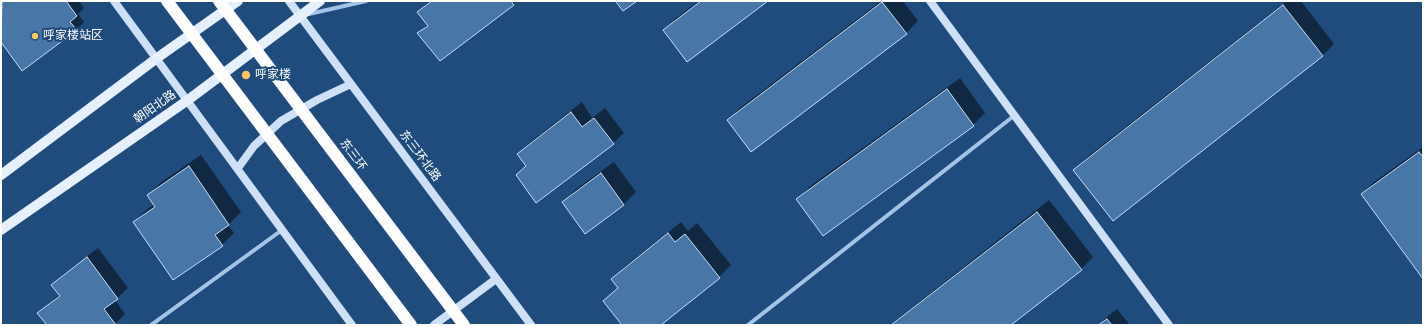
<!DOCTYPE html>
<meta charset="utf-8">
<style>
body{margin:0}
#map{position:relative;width:1424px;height:326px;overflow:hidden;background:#204b7d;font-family:"PT Sans",sans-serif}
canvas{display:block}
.frame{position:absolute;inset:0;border:2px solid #fff;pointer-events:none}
</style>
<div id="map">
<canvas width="1424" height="326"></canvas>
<div class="frame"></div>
</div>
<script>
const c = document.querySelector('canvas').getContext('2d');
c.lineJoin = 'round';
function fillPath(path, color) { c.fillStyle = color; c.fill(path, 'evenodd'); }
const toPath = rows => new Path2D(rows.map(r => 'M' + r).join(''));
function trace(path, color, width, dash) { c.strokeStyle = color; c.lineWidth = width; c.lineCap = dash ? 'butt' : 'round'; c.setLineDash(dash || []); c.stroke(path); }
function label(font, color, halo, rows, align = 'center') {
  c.font = font + ' "PT Sans","Noto Sans SC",sans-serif'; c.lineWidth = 4; c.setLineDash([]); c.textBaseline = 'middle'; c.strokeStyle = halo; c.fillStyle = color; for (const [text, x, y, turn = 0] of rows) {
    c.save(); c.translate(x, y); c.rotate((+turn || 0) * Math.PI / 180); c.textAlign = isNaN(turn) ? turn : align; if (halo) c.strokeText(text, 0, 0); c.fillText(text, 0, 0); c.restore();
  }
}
const shadow = toPath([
 [1,1,79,1,84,8,78,14,84,22,76,30,23,70,1,41],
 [430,1,517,1,513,4,419,33,428,24,419,12],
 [699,1,766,1,664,30,676,18],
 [881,1,903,1,918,21,906,33,728,120,740,108],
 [1287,1,1301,1,1334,44,1322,56,1074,170,1086,158],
 [960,78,985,113,973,125,798,199,809,187],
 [582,102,592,118,605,108,624,133,613,143,517,175,527,165,518,154,528,144],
 [1423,147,1423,277,1362,194,1374,182],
 [201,155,241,212,228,225,234,233,222,245,134,222,146,210,155,204,148,195,160,183],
 [614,162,636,192,624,204,586,232,563,202,575,190],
 [1049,200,1093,257,1081,269,1010,325,890,325],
 [681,222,688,231,697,223,731,265,719,277,659,325,624,325,604,301,619,287,612,279,624,267],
 [98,248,128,288,115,300,125,314,114,325,48,325,39,313,60,294,52,285,63,275],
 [1117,309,1130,325,1097,325]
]);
const building = toPath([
 [2,1,66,1,77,16,70,22,77,30,22,71,1,42,2,1],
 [432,1,511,1,514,5,440,61,417,33,428,26,417,12,432,1],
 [618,1,637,1,623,11,616,2,618,1],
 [701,1,768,1,687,62,663,30,701,1],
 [882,2,907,34,751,152,727,120,882,2],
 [1283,5,1323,56,1113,221,1073,170,1283,5],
 [947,89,974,126,823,236,796,199,947,89],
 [571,112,582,127,594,118,614,144,536,203,516,175,526,166,517,154,571,112],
 [1419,152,1423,157,1423,279,1361,194,1419,152],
 [189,166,229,225,215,235,223,246,173,280,133,222,155,207,147,195,189,166],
 [601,173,624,205,585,234,562,202,601,173],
 [1037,212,1082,270,1011,325,891,325,1037,212],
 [668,233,675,242,685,234,720,278,661,325,622,325,603,301,618,288,611,279,668,233],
 [87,257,118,299,104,309,116,325,47,325,37,313,60,296,51,285,87,257],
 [1107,319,1112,325,1098,325,1107,319]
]);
const street = toPath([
 [309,14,366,1],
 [151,325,282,230],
 [748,325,1015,115]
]);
const secondary = toPath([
 [114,1,352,325],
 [289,1,531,325],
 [930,1,1169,325],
 [238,168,254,146,281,121,317,100,351,84],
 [434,325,496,279]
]);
const primary = toPath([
 [1,175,157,58,238,1],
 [1,230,188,100,320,1]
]);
const highwayBridge = toPath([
 [167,1,411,325],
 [219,1,464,325]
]);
const markers = [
 [35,36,4,"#f4c664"],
 [246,75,5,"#f4c664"]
];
const poiNames = [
 ["呼家楼站区",43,36],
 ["呼家楼",255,75]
];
const streetNames = [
 ["朝阳北路",155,107,-35],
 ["东三环",353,155,53],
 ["东三环北路",420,156,53]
];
fillPath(shadow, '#0007');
fillPath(building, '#4876a7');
trace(building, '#c7ddf5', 1);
trace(street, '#a3c4e7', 4);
trace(secondary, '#cde0f6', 8);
trace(primary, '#e5effd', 10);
trace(highwayBridge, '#fff', 12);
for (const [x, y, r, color] of markers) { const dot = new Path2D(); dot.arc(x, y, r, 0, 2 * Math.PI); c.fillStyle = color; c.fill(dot); trace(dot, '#204b7d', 1.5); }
label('12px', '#fff', '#204b7d', poiNames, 'left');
label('12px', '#fff', '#204b7d', streetNames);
</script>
